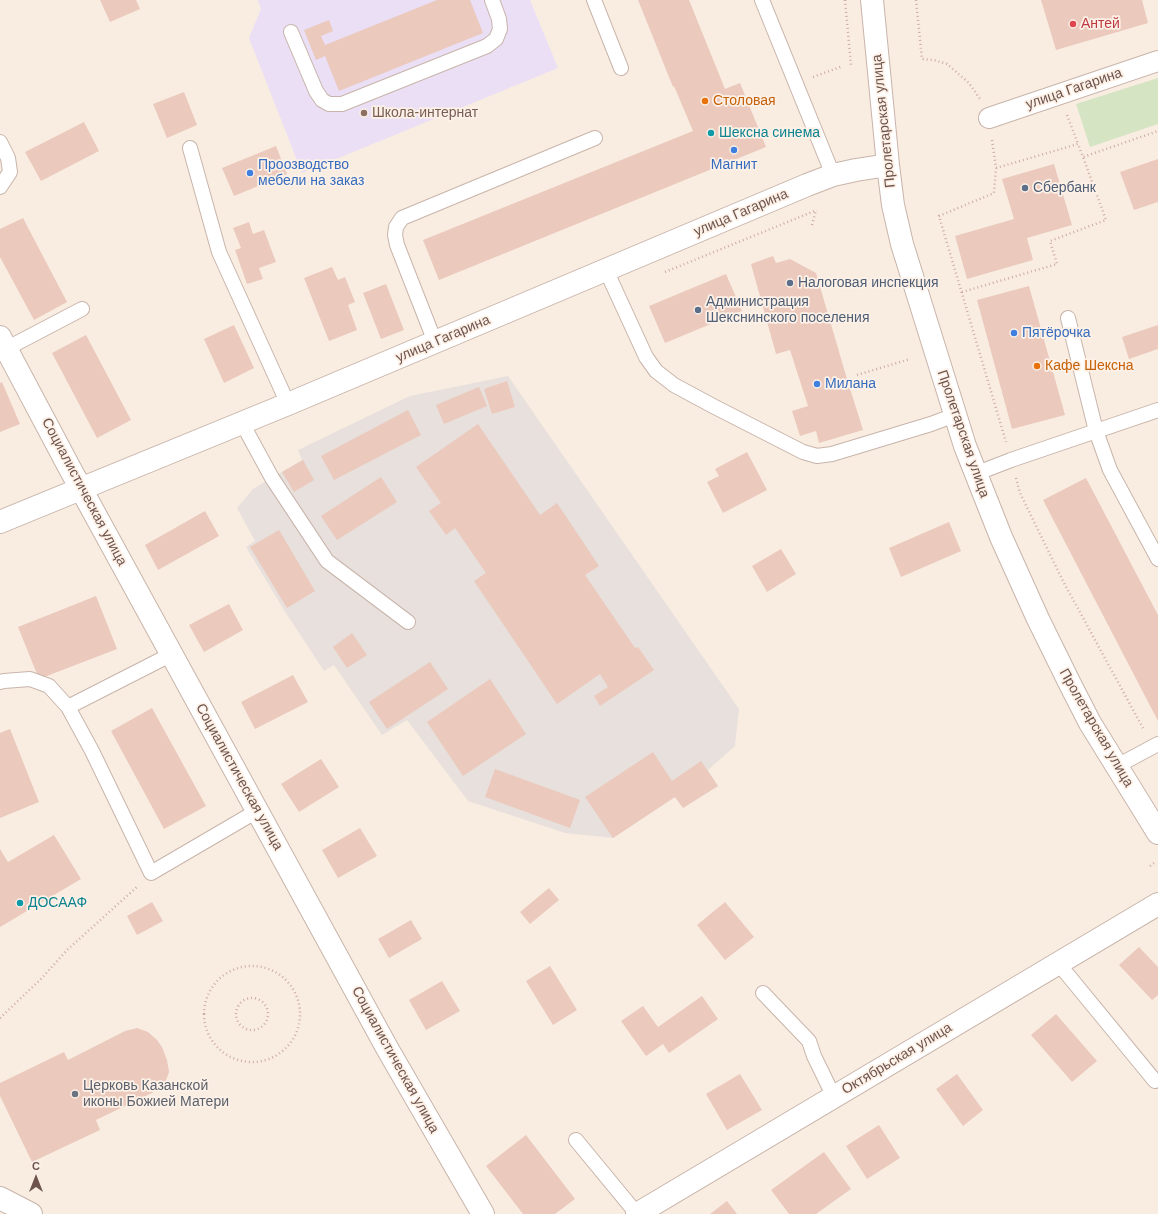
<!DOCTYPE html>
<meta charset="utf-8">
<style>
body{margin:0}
#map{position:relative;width:1158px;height:1214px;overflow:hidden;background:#f9ede2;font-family:Arial,sans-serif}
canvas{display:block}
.north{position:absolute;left:16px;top:1158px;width:40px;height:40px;-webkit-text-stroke:3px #fdf1e7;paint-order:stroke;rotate:0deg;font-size:11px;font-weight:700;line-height:16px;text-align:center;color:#6d534b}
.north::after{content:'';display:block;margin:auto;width:14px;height:18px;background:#6d534b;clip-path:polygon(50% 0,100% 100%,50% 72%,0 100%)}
</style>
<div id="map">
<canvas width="1158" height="1214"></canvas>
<div class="north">С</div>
</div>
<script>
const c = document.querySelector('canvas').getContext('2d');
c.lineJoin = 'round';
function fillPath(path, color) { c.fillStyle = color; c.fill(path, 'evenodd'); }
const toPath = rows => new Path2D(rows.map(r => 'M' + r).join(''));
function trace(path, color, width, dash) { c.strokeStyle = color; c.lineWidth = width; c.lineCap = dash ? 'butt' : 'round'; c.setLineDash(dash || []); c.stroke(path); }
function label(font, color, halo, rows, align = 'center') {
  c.font = font + ' Arial,sans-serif'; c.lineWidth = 3.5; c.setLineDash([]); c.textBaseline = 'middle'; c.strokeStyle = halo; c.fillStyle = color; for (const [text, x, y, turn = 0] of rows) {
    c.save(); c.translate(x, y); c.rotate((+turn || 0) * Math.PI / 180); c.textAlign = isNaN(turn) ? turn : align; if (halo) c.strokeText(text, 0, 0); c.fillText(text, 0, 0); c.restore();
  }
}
const industrial = toPath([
 [508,376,739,709,735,746,708,770,718,786,683,808,675,797,613,838,565,833,468,801,407,720,382,735,334,665,324,671,284,610,246,547,255,541,237,508,253,489,302,460,298,450,410,396]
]);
const education = toPath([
 [258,0,530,0,558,68,302,173,249,38,261,9]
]);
const green = toPath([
 [1158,78,1158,124,1090,147,1076,104]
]);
const building = toPath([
 [100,0,136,0,140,9,110,22],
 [437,0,470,0,483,33,339,91,325,56,316,60,304,30,329,20,333,31,321,36,325,45],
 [638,0,689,0,725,89,740,83,766,147,439,280,423,240,693,131,674,86,673,87],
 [1041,0,1142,0,1148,23,1056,50],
 [184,92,197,125,167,138,153,104],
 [84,122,99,151,41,181,25,152],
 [276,146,287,174,234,196,222,168],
 [1158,159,1158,202,1134,210,1120,172],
 [1054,164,1072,225,1027,238,1033,260,967,279,955,236,1014,219,1002,179],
 [23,218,67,302,34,320,0,257,0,229],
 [249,222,253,234,264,230,276,262,259,268,263,279,247,284,235,250,241,248,233,228],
 [773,256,776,263,790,259,816,273,847,379,863,430,819,443,816,431,800,436,792,411,808,406,790,350,776,354,751,264],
 [332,267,338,280,345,277,355,302,348,305,357,330,329,341,304,278],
 [726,274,742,311,665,343,649,306],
 [386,284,404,330,381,339,363,293],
 [1029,286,1065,415,1012,429,977,300],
 [234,325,254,368,224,383,204,339],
 [1158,325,1158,349,1129,359,1122,337],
 [86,335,131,420,97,438,52,353],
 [507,381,515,407,492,414,484,389],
 [2,382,20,424,0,432,0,383],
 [479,387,487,406,444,424,436,405],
 [408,410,421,435,334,480,321,456],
 [478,424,540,515,557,503,599,566,585,575,635,648,638,647,654,670,600,706,594,696,608,687,600,674,557,704,474,581,486,573,455,528,446,535,429,511,441,503,416,467],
 [747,452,767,490,723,513,707,482,719,476,715,469],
 [303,460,314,480,294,492,282,472],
 [381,477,397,502,337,540,321,516],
 [1086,478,1158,615,1158,721,1043,500],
 [205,511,219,536,158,570,145,545],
 [949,522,961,551,901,577,889,548],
 [279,530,315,591,287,608,250,547],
 [781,549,796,574,767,592,752,566],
 [96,596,117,649,39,679,18,627],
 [229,604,243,630,204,652,189,625],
 [352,633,367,655,347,668,333,647],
 [430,662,448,689,387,729,369,702],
 [293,675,308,702,255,729,241,702],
 [490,679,526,734,463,776,427,722],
 [152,708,206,806,164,829,111,731],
 [10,729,39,802,0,818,0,733],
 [653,752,672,781,701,761,718,786,683,808,675,797,613,838,585,797],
 [321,759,339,787,299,812,281,784],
 [495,769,580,800,570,828,485,797],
 [360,828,377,856,338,878,322,850],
 [54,835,81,879,0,927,0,849,8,862],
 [549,888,559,900,530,924,520,912],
 [152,902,163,921,137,935,127,916],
 [725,902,754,937,725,960,697,925],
 [411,920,422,939,389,958,378,939],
 [1139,947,1158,967,1158,995,1152,1000,1119,965],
 [550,966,577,1010,553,1025,526,981],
 [442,981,460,1011,426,1030,409,1000],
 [702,996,718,1019,669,1053,663,1044,646,1056,621,1021,643,1006,658,1027],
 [1056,1014,1097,1061,1072,1082,1031,1035],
 [137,1028,148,1032,157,1040,162,1047,167,1060,169,1072,165,1083,152,1093,96,1120,100,1130,32,1162,0,1096,0,1083,64,1052,68,1060,125,1031],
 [740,1074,762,1110,727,1130,706,1094],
 [957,1074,983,1110,963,1126,936,1089],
 [879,1125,900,1158,867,1179,846,1146],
 [526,1135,575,1199,555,1214,523,1214,486,1166],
 [824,1152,851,1189,816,1214,789,1214,771,1190],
 [727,1201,737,1214,710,1214]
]);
const path = toPath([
 [845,0,851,65],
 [916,0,922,59,934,60,947,64,969,83,980,99],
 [813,77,843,66],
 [1067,115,1078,144],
 [992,140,996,168,994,193,939,216,1006,442],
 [996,168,1078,144,1083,157,1158,131],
 [812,225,816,210],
 [665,272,817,210],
 [962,292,1057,264,1050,241,1106,220,1083,157],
 [857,375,910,359],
 [1016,478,1020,493,1063,581,1144,730],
 [1150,866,1154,863],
 '204 1014a48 48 0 1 1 96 0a48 48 0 1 1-96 0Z',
 '236 1014a16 16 0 1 1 32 0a16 16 0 1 1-32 0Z',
 [0,1018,41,979,67,950,138,886]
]);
const service = toPath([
 [594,0,621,68],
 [762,0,833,175],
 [291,32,316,91,322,100,329,104,342,104,487,46,496,39,500,29,499,19,492,0],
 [0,142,8,158,10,172,0,187],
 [190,148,219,252,288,404],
 [606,270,646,357,656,371,674,385,713,406,803,452,817,456,832,454,931,424,955,415],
 [1068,318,1096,431,1110,470,1158,559],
 [435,342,397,245,395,235,396,227,402,218,595,138],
 [0,352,82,309],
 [242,423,272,478,327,561,408,622],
 [975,474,1011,460,1158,410],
 [0,682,4,681,30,679,49,686,68,707,172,654],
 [68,707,92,751,151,873,257,811],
 [1117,766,1158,744],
 [1058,963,1155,1081],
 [763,993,809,1041,814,1056,834,1097],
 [576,1140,637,1214]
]);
const pedestrian = toPath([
 [989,118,1158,61]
]);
const minor = toPath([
 [872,0,888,165,893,205,902,244,965,446,1001,537,1038,619,1070,684,1090,723,1158,833],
 [0,337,68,465,387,1048,483,1214],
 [0,522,288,404,807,185,833,175,856,170,888,165],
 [0,1198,31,1214]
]);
const tertiary = toPath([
 [637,1214,1158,904]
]);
const markers = [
 [1073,24,4,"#e0444e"],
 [705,101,4,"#e8710a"],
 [364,113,4,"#8d6e63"],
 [711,133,4,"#0f9aa8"],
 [734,150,4,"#3f7fe0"],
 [250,173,4,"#3f7fe0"],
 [1025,188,4,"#5c6f8a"],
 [790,283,4,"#5c6f8a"],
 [698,310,4,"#5c6f8a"],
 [1014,333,4,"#3f7fe0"],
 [1037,366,4,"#e8710a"],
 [817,384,4,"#3f7fe0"],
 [20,903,4,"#0f9aa8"],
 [75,1094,4,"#6b7280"]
];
const healthNames = [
 ["Антей",1081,24]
];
const streetNames = [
 ["улица Гагарина",1074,89,-19],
 ["Пролетарская улица",884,121,-96],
 ["улица Гагарина",741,213,-23],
 ["улица Гагарина",443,339,-23],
 ["Пролетарская улица",963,434,71],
 ["Социалистическая улица",84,492,62],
 ["Пролетарская улица",1096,728,60],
 ["Социалистическая улица",239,777,61],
 ["Октябрьская улица",897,1059,-31],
 ["Социалистическая улица",395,1060,61]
];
const foodNames = [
 ["Столовая",713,101],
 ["Кафе Шексна",1045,366]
];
const educationNames = [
 ["Школа-интернат",372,113]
];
const cultureNames = [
 ["Шексна синема",719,133],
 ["ДОСААФ",28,903]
];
const shopNames = [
 ["Проозводство",258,165],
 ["мебели на заказ",258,181],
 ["Магнит",734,165,"center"],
 ["Пятёрочка",1022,333],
 ["Милана",825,384]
];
const serviceNames = [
 ["Сбербанк",1033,188],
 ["Налоговая инспекция",798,283],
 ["Администрация",706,302],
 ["Шекснинского поселения",706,318]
];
const worshipNames = [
 ["Церковь Казанской",83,1086],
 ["иконы Божией Матери",83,1102]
];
fillPath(industrial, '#e8e0dc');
fillPath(education, '#eadff5');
fillPath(green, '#d5e4c2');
fillPath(building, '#ebc9bc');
trace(service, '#c8b4aa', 16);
trace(pedestrian, '#c8b4aa', 22);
trace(minor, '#c8b4aa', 24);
trace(tertiary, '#c8b4aa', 24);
trace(path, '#cfaca0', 2.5, [1, 3]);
trace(service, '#fff', 14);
trace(pedestrian, '#fff', 20);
trace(minor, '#fff', 22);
trace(tertiary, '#fff', 22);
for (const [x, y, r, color] of markers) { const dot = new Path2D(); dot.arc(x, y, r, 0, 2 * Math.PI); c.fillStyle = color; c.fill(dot); trace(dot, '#fdf1e7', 1.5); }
label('14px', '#be3a42', '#fdf1e7', healthNames, 'left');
label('14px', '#6d534b', '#fdf1e7', streetNames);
label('14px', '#c56008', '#fdf1e7', foodNames, 'left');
label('14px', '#785e54', '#fdf1e7', educationNames, 'left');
label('14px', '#0d838f', '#fdf1e7', cultureNames, 'left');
label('14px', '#366cbe', '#fdf1e7', shopNames, 'left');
label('14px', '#4e5e75', '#fdf1e7', serviceNames, 'left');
label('14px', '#5b616d', '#fdf1e7', worshipNames, 'left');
</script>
